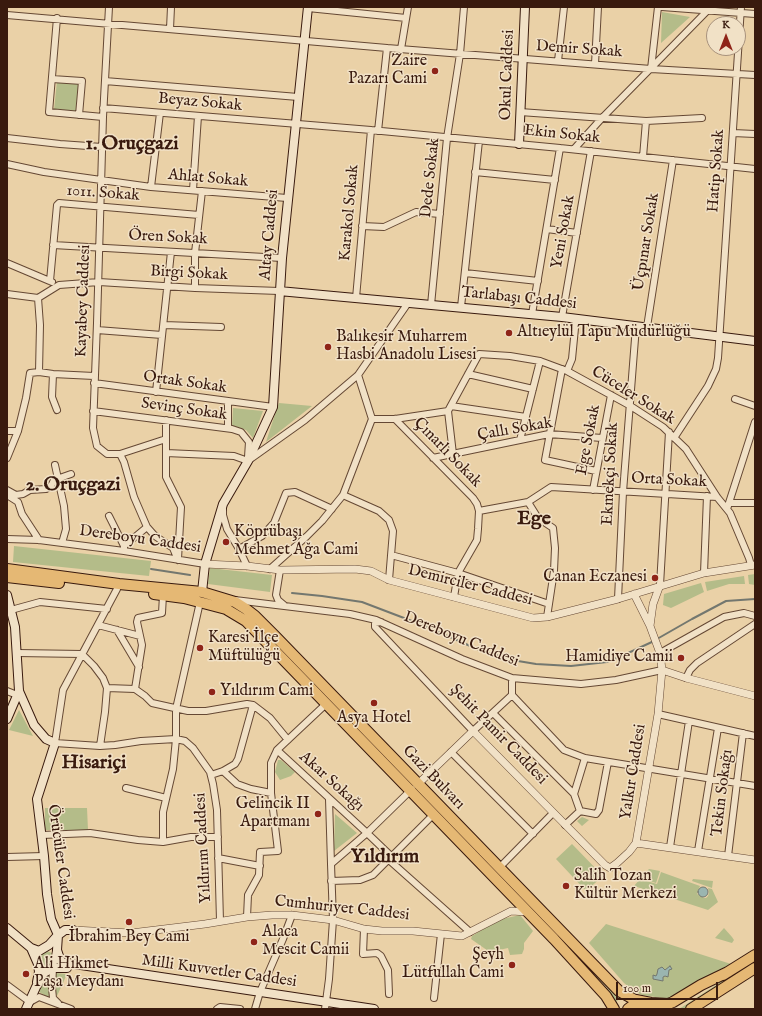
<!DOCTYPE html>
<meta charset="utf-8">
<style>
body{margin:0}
#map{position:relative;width:762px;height:1016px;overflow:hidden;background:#ead1a7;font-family:"IM FELL English",serif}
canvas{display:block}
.frame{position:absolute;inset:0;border:8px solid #391a0e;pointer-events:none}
.north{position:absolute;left:706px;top:16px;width:40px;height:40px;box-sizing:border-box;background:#f1e1c6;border:1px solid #a7917c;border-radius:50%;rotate:0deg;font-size:11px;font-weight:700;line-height:16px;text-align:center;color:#391a0e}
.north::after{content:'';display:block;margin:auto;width:14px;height:18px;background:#8f2418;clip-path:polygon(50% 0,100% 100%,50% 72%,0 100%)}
.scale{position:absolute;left:616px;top:982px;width:102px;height:18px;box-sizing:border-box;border:2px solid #391a0e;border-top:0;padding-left:5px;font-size:12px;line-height:14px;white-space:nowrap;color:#391a0e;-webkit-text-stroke:3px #f1e1c6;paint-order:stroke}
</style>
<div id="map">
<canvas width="762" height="1016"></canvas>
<div class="frame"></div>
<div class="north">K</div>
<div class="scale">100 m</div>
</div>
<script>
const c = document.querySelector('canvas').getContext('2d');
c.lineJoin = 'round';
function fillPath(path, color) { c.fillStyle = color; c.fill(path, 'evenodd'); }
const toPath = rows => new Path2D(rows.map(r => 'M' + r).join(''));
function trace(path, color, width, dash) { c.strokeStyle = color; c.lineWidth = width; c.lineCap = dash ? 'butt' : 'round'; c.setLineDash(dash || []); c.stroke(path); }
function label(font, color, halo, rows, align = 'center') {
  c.font = font + ' "IM FELL English",serif'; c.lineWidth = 3; c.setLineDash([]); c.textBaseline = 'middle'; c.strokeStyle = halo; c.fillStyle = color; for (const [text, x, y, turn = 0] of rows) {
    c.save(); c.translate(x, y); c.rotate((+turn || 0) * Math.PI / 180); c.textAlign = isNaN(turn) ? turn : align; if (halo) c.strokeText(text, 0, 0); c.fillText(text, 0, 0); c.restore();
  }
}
const green = toPath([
 [662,12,690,17,661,43],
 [57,81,80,83,77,112,54,110],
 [279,403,312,406,266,442,276,411],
 [233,408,263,411,253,438,246,430,232,426],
 [14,546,151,561,149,576,13,562],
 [210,568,272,575,270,592,208,584],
 [755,574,755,585,749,584,748,575],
 [744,576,745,584,729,584,707,591,705,582],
 [701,583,704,592,671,608,663,605,664,594],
 [19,710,33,736,9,730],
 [278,760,281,760,295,772,291,776,280,780,275,772],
 [45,808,87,808,88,830,45,830],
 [335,814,357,833,334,851,334,850],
 [582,817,589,820,582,826,577,821],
 [572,844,603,876,586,891,556,859],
 [649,869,660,871,656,883,640,878],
 [661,872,700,886,697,894,704,898,706,898,708,896,709,893,708,888,712,889,718,902,708,910,634,886,640,879,657,884],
 [693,879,713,881,712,888,692,881],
 [520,915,533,931,524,943,524,949,522,954,510,955,508,948,499,950,494,955,471,939,472,936,488,926,502,919],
 [606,924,731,964,669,999,642,995,634,991,624,983,589,943],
 [724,928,732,937,734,940,732,943,715,938],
 [574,950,587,964,620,998,615,1003,608,989,572,951],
 [47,951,52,953,51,964,42,971,41,960,38,955],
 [755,960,755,962,683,1009,679,1009],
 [56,973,67,974,57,996,55,991],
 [49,974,49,996,48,997,39,992,43,980]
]);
const water = toPath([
 '698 892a5 5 0 1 1 10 0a5 5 0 1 1-10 0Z',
 [670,966,672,969,669,970,668,977,665,976,663,977,663,981,653,979,653,975,656,976,657,974,658,969,662,967,665,970,670,966]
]);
const stream = toPath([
 [151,569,190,575],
 [292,593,322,596,362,602,425,626,477,649,512,660,536,664,571,666,607,662,626,654,654,641],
 [657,639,692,619,726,601,755,599]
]);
const minor = toPath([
 [109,7,103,117,97,323,93,428,97,446,107,454,120,454,124,462,134,497,147,527,155,536,173,548,178,560],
 [662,7,755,14],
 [308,8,406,18],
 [7,15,387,48,651,69,755,75],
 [57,18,49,112,103,117],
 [170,29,171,7],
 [401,49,408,7],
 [558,61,564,7],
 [595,64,598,7],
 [651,69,658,7],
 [52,79,82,81,79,115],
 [105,81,298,97],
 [103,108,371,130,560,148,755,169],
 [520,112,646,121,702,118],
 [378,131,387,48],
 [733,133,755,134],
 [7,138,60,144,102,147],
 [574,149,602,118,711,7],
 [643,157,646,121],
 [7,164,44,172,151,187,287,198],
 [475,172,555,180],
 [151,187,160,113],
 [193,190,198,116],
 [362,226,384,227,416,212,440,214],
 [547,229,577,233],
 [53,245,282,258],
 [7,263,52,282],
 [465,273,538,281],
 [50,281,57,205,59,203,199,215],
 [195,288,195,253,202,191],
 [7,294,38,298,40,325,39,372,53,374,94,376],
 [38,298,59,285,99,282,195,288,279,291],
 [356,298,371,130],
 [431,305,447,138,460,54,464,7],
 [461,307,479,141],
 [532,314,560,148],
 [562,317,591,151],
 [164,325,221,327],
 [647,327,673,160],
 [97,330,162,335],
 [562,369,545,460,596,471],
 [567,371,572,359,576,318],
 [53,374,52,397,57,410],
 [468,374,533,389],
 [94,383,273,407],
 [156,392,171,252],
 [735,399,755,406],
 [451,406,526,417],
 [93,411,232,429,241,432,249,442,248,457],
 [448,411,479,354,510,356,540,361,567,371,629,405,663,427,686,449,717,497,730,513,749,558,751,565],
 [448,411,453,454],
 [372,419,395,419,448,411],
 [395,419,473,498,477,504,479,511,478,529,477,540,458,573,454,597],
 [166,420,166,477,181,507,178,559],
 [228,428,228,402],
 [7,431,18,431],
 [674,438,708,386,716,369,718,358,741,7],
 [520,440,540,361],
 [166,453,234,456,248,461],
 [120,454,166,439],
 [7,458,18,431,26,398,30,373,39,372],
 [433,458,549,434,602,438],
 [249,460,305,420,358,375,408,303],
 [55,465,64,506,66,529,62,543],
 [7,490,16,495,23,494,30,490,46,489,51,486,54,480,71,474],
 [593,490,611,395],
 [7,495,18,502,22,514,39,540],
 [343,495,379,511,389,520,393,531,389,580],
 [528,502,551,487,717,497],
 [729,503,755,503],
 [223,509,223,515,227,529,239,549,247,566],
 [727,509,755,422],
 [479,511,528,502,538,518,553,528,555,548,554,571,549,604],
 [109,516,124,546,124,551],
 [7,539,39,540,124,551,205,564],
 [124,546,147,527],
 [239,549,262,536,274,523,286,493,295,492,332,509],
 [391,555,458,573,549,604,547,617],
 [270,569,307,536,322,521,343,495,372,419,358,375],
 [280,570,276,595,278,600,284,605],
 [704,573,707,496],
 [660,585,669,432],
 [117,589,63,690,55,743,100,746,115,745,141,741,176,739,185,741,193,748,210,772,213,784,217,810,220,921],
 [618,599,623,492,636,326],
 [235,600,350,614,376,620,462,659,512,678,581,684,616,680,662,670],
 [11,610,40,602,107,609],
 [381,622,375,623,375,627,473,731,512,695,512,678],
 [98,625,140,636],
 [117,630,139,667],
 [17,653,82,654],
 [660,653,724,617,744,613,755,616],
 [82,654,94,666,103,678,107,688,105,712,100,746],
 [686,678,690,670,697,663,755,624],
 [107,688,135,689,145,696,152,703,188,711,206,711,247,704,253,705,270,718,288,740],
 [135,689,142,645,137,622,138,618,162,613,163,595],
 [7,691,17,695],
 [512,695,564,750,585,758,755,786],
 [493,713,574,794],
 [658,714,755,736],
 [277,750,367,833,392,857],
 [451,752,533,834],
 [585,758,574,794,580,811,596,814,599,810,608,762],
 [223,771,237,784,251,789,271,793],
 [211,775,223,771,235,764,238,759,253,705],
 [126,788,166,798],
 [329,799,331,864],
 [565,825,580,811],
 [42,835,90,833,138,840,163,842,191,837,218,837],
 [163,842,163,812,173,769,176,739,176,709,200,602],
 [670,847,689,721],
 [698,851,718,728],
 [728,856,743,733],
 [7,857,44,856],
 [218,858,260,866],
 [389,860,470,932],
 [499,868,553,813],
 [331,881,360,880,373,875,433,815],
 [247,917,248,895,259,875,260,852,278,851,271,793,271,763,277,750,326,704],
 [364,929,363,954,377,953,381,956,388,970,389,994],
 [56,951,53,968,52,988,53,998,58,1003],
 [7,985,30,1002,39,997,71,1009],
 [434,998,441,934],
 [217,1009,220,1007,240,1009],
 [255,1009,260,992,283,939,292,915],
 [325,1009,329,979,333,920,331,864,367,833,412,789]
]);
const tertiary = toPath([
 [205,564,247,566,280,570,355,569,371,571,389,580,533,618,547,617,618,599,704,573,755,565],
 [650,626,653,604,660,585],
 [662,670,686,678,755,696],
 [418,784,473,731,605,865,610,868,617,863,629,852,636,843,658,714,662,670,660,653,650,626,634,594],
 [636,843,755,860],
 [73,930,131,933,205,924,247,917,272,915,292,915,333,920,364,929,382,931,413,931,462,936,511,911,528,912]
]);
const secondary = toPath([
 [519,144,525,7],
 [279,291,562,317,755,341],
 [202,592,205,564,223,504,248,461,273,407,282,258,308,7],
 [7,595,15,627,19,691,34,725,46,739,55,743,37,799,44,856,47,894,51,919,58,935,57,950,61,962,374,1009],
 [7,719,19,691],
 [7,928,31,948,39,951,49,945,57,936,65,930,73,930],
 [31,948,38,964,39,972,37,982],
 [26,1009,36,987,44,973,53,968,67,968]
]);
const trunk = toPath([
 [7,569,119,584,202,592,235,602,246,609,255,616,275,636,619,991,644,1005],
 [7,577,59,583],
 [154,594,184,598,226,609,246,621,554,939,606,996,614,1009],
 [723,975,755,955],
 [636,1000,651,1003,668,1004,673,1002,701,985,728,972],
 [628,1009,632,1006,645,1006],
 [691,1009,755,968]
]);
const markers = [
 [435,71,4,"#8f2418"],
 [509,333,4,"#8f2418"],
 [328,347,4,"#8f2418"],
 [226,542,4,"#8f2418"],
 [655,578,4,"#8f2418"],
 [200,648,4,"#8f2418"],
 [681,658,4,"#8f2418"],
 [212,692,4,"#8f2418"],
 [374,703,4,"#8f2418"],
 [318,814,4,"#8f2418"],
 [566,886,4,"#8f2418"],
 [129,922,4,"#8f2418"],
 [254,942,4,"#8f2418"],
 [512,965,4,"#8f2418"],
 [26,974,4,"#8f2418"]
];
const streetNames = [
 ["Demir Sokak",579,50,4],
 ["Okul Caddesi",508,75,-88],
 ["Beyaz Sokak",200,103,5],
 ["Ekin Sokak",562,135,6],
 ["Hatip Sokak",717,171,-86],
 ["Dede Sokak",431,178,-84],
 ["Ahlat Sokak",208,179,5],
 ["1011. Sokak",103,194,4],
 ["Karakol Sokak",350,213,-85],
 ["Yeni Sokak",564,232,-80],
 ["Altay Caddesi",270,235,-85],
 ["Ören Sokak",168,238,3],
 ["Üçpınar Sokak",647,242,-81],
 ["Birgi Sokak",189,274,3],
 ["Tarlabaşı Caddesi",519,299,6],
 ["Kayabey Caddesi",84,301,-88],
 ["Ortak Sokak",185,383,8],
 ["Cüceler Sokak",633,396,32],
 ["Sevinç Sokak",184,410,8],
 ["Çallı Sokak",515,430,-10],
 ["Ege Sokak",589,440,-79],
 ["Çınarlı Sokak",447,453,46],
 ["Ekmekçi Sokak",611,474,-87],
 ["Orta Sokak",669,481,3],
 ["Dereboyu Caddesi",140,540,8],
 ["Demirciler Caddesi",470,586,14],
 ["Dereboyu Caddesi",461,640,22],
 ["Şehit Pamir Caddesi",498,735,46],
 ["Yalkır Caddesi",634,772,-81],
 ["Gazi Bulvarı",433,778,46],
 ["Akar Sokağı",331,782,42],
 ["Tekin Sokağı",723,793,-83],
 ["Yıldırım Caddesi",204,848,-93],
 ["Örücüler Caddesi",60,862,82],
 ["Cumhuriyet Caddesi",342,909,6],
 ["Milli Kuvvetler Caddesi",219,972,8]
];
const poiNames = [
 ["Zaire",427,62,"right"],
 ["Pazarı Cami",427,80,"right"],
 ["Altıeylül Tapu Müdürlüğü",517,333],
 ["Balıkesir Muharrem",336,338],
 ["Hasbi Anadolu Lisesi",336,356],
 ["Köprübaşı",234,533],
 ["Mehmet Ağa Cami",234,551],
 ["Canan Eczanesi",647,578,"right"],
 ["Karesi İlçe",208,639],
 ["Müftülüğü",208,657],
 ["Hamidiye Camii",673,658,"right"],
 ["Yıldırım Cami",220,692],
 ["Asya Hotel",374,719,"center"],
 ["Gelincik II",310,805,"right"],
 ["Apartmanı",310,823,"right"],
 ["Salih Tozan",574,877],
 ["Kültür Merkezi",574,895],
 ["Alaca",262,933],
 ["Mescit Camii",262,951],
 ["İbrahim Bey Cami",129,938,"center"],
 ["Şeyh",504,956,"right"],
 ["Lütfullah Cami",504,974,"right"],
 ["Ali Hikmet",34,965],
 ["Paşa Meydanı",34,983]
];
const districtNames = [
 ["1. Oruçgazi",132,145],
 ["2. Oruçgazi",73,486],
 ["Ege",534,520],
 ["Hisariçi",94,764],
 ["Yıldırım",385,858]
];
fillPath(green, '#b4bc89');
fillPath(water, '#9ab5b0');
trace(water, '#73776f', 1);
trace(stream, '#73776f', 2);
trace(minor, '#654834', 8);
trace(tertiary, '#654834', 8);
trace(secondary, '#391a0e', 10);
trace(trunk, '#391a0e', 12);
trace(minor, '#f1e1c6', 6);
trace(tertiary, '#f1e1c6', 7);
trace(secondary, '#f1e1c6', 8);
trace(trunk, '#e5b874', 10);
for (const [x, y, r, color] of markers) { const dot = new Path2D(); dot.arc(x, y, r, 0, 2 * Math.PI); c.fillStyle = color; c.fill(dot); trace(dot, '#f1e1c6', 1.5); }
label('16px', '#391a0e', '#f1e1c6', streetNames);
label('16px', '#391a0e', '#f1e1c6', poiNames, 'left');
label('bold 20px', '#391a0e', '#f1e1c6', districtNames);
</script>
